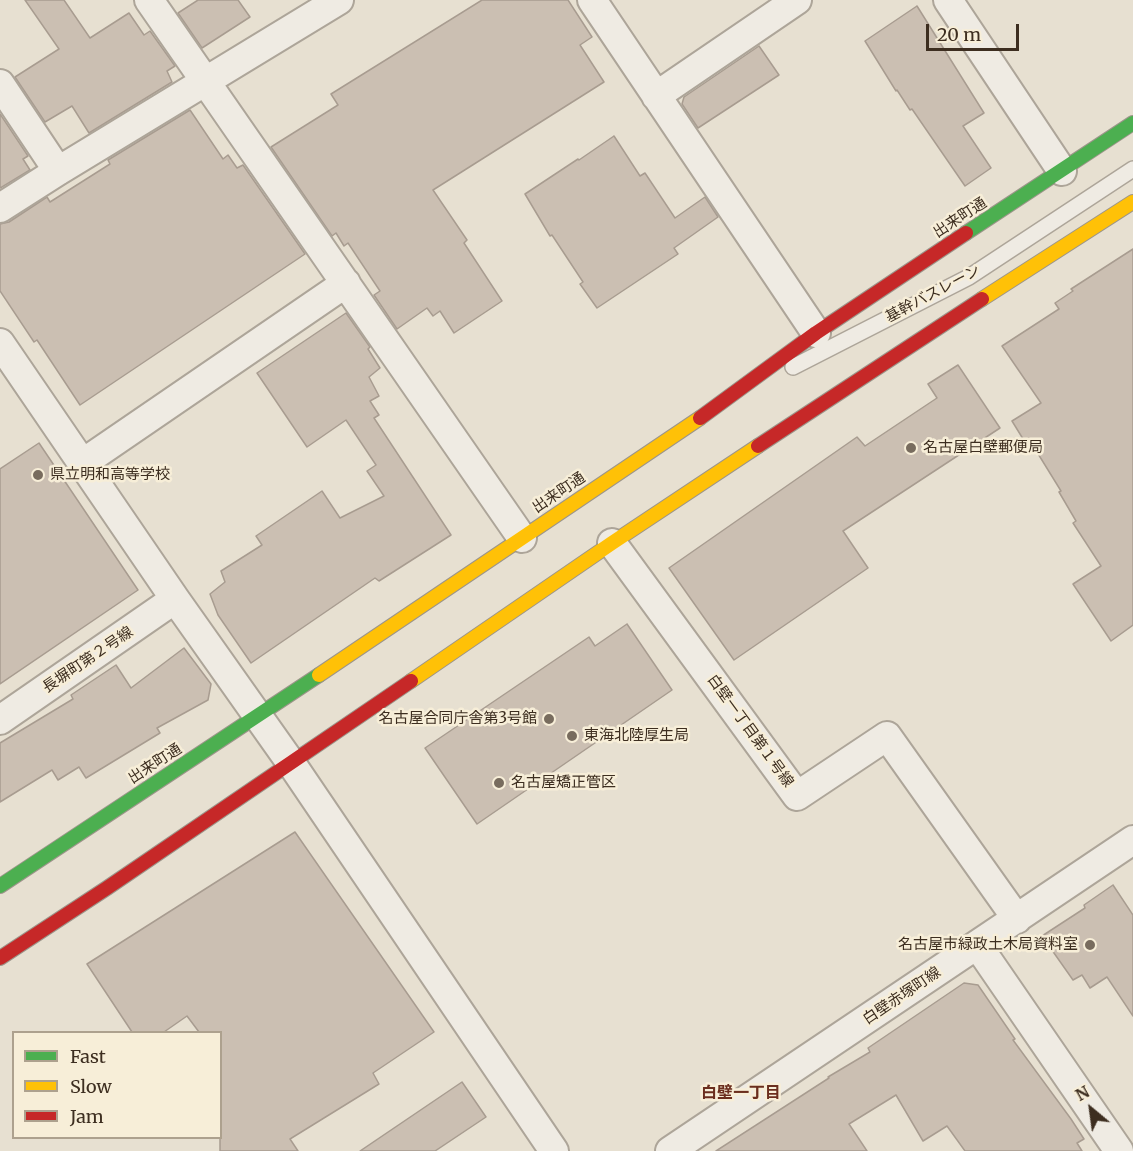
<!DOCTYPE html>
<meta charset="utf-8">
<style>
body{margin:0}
#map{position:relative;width:1133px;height:1151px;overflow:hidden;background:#e7e0d1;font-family:Merriweather,serif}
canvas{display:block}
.legend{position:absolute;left:12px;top:1031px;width:210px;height:108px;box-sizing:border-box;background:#f7eed8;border:2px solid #ada18e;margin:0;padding:8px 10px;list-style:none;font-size:18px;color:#3d2e20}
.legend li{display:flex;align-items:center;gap:12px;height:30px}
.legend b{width:30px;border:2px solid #ada18e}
.north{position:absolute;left:1061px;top:1079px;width:60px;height:60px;-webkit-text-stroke:4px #f7eed8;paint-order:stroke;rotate:331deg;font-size:16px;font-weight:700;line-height:24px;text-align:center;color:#3d2e20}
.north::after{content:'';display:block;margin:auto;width:21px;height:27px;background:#3d2e20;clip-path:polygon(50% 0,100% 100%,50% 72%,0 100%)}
.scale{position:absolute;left:926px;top:24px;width:93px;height:27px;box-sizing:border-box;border:3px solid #3d2e20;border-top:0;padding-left:8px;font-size:18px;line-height:21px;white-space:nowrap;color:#3d2e20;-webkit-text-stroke:4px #f7eed8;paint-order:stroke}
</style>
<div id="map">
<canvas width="1133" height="1151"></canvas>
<ul class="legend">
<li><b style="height:8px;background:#4caf50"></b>Fast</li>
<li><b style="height:8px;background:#ffc107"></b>Slow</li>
<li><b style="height:8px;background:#c62828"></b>Jam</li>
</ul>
<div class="north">N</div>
<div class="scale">20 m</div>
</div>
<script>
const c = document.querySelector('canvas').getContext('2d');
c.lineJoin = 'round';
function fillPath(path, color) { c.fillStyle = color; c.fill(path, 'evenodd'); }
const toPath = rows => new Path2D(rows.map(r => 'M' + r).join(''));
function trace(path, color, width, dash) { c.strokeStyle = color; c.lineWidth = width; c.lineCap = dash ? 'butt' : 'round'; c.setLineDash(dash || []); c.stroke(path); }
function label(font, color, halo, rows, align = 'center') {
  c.font = font + ' Merriweather,"Noto Sans JP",serif'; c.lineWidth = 5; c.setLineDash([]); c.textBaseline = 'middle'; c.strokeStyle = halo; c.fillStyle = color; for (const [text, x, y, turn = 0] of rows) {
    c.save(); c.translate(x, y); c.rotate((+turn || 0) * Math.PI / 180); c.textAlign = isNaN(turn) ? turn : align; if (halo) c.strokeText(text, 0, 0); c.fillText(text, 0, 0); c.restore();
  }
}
const building = toPath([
 [25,0,64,0,90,38,129,13,144,35,150,31,175,66,167,71,172,82,89,133,72,106,45,122,15,77,59,49,25,0],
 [198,0,238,0,250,17,202,48,178,13,198,0],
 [482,0,568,0,592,37,580,45,604,82,433,190,467,240,464,243,502,301,454,333,440,311,433,316,427,308,397,329,374,295,380,291,348,243,344,246,336,233,332,236,271,147,338,105,331,94,482,0],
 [917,6,984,113,963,126,991,168,965,186,912,109,910,110,897,90,896,91,865,41,917,6],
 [759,46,779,75,698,128,682,104,684,97,759,46],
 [190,110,223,159,228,155,237,168,243,165,305,254,80,405,37,340,34,342,0,291,0,224,9,222,47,197,50,202,110,164,108,160,190,110],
 [0,114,28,156,23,159,30,170,0,188,0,114],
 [614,136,640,176,645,173,675,218,705,197,718,217,674,248,678,254,597,308,580,284,583,282,552,235,550,236,525,194,578,159,579,160,614,136],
 [1133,249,1133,625,1111,641,1073,584,1101,566,1073,523,1076,521,1059,492,1061,491,1032,444,1028,447,1012,421,1041,403,1002,346,1059,309,1055,303,1073,291,1071,289,1133,249],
 [346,313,370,347,368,349,380,368,369,377,379,396,370,401,379,415,374,418,451,535,379,581,375,578,251,663,218,615,210,594,225,582,221,571,262,545,256,536,322,491,340,518,384,496,367,471,376,465,346,420,307,447,257,373,346,313],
 [958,365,1000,428,843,531,868,568,734,660,669,568,857,437,865,446,937,398,928,384,958,365],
 [39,443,138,590,0,684,0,469,39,443],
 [627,624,672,690,477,824,425,748,589,637,595,646,627,624],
 [184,648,211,684,208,700,157,728,160,733,86,778,79,767,58,780,52,770,0,802,0,743,73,699,71,695,116,665,131,688,184,648],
 [295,832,434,1032,373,1073,379,1084,290,1139,298,1151,220,1151,220,1032,199,1032,187,1016,164,1032,132,1032,87,964,295,832],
 [1113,885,1133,915,1133,1016,1107,977,1090,988,1082,975,1073,980,1042,936,1085,908,1084,905,1113,885],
 [964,983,978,985,1015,1039,1013,1040,1071,1119,1084,1139,1077,1143,1082,1151,965,1151,947,1126,923,1141,896,1095,849,1124,867,1151,716,1151,829,1078,828,1077,870,1052,868,1048,964,983],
 [462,1082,486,1117,435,1151,360,1151,462,1082]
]);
const lane = toPath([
 [793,367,969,277,1133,169]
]);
const street = toPath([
 [149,0,522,538],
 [592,0,816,333],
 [948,0,1062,171],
 [0,84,58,171],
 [656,96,797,0],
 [0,208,58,171,339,0],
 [0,343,175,599,291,763,554,1151],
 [83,463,346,283],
 [612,543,797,796,887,736,1017,919],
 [0,720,175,599],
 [978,946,1119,1151],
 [670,1151,1133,840]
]);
const fast = toPath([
 [966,233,1133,123],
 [0,886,319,675]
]);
const slow = toPath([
 [982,299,1133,202],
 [319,675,700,418],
 [411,681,612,543,758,446]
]);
const jam = toPath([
 [700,418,816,333,966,233],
 [758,446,982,299],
 [0,958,107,888,411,681]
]);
const markers = [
 [911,448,6,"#786c5e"],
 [38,475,6,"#786c5e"],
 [549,719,6,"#786c5e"],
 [572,736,6,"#786c5e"],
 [499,783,6,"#786c5e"],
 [1090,945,6,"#786c5e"]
];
const streetNames = [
 ["出来町通",960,218,-33],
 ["基幹バスレーン",933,294,-28],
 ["出来町通",559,493,-34],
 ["長塀町第２号線",88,660,-34],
 ["白壁一丁目第１号線",750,731,54],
 ["出来町通",155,764,-33],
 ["白壁赤塚町線",902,996,-34]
];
const poiNames = [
 ["名古屋白壁郵便局",923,448],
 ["県立明和高等学校",50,475],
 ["名古屋合同庁舎第3号館",537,719,"right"],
 ["東海北陸厚生局",584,736],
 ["名古屋矯正管区",511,783],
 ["名古屋市緑政土木局資料室",1078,945,"right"]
];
const neighbourhoodNames = [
 ["白壁一丁目",741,1093]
];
fillPath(building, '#cbbfb2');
trace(building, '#a89c90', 1.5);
trace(lane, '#ada599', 18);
trace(street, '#ada599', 32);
trace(fast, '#9c958a', 16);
trace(slow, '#9c958a', 16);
trace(jam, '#9c958a', 16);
trace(lane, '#efebe3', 15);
trace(street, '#efebe3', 28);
trace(fast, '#4caf50', 14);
trace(slow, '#ffc107', 14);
trace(jam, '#c62828', 14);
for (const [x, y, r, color] of markers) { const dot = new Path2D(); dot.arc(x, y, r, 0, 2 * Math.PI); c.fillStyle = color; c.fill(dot); trace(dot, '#f7eed8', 2); }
label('15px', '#3d2e20', '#f7eed8', streetNames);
label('15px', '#3d2e20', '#f7eed8', poiNames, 'left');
label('bold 16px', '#6b2e1e', '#f7eed8', neighbourhoodNames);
</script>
